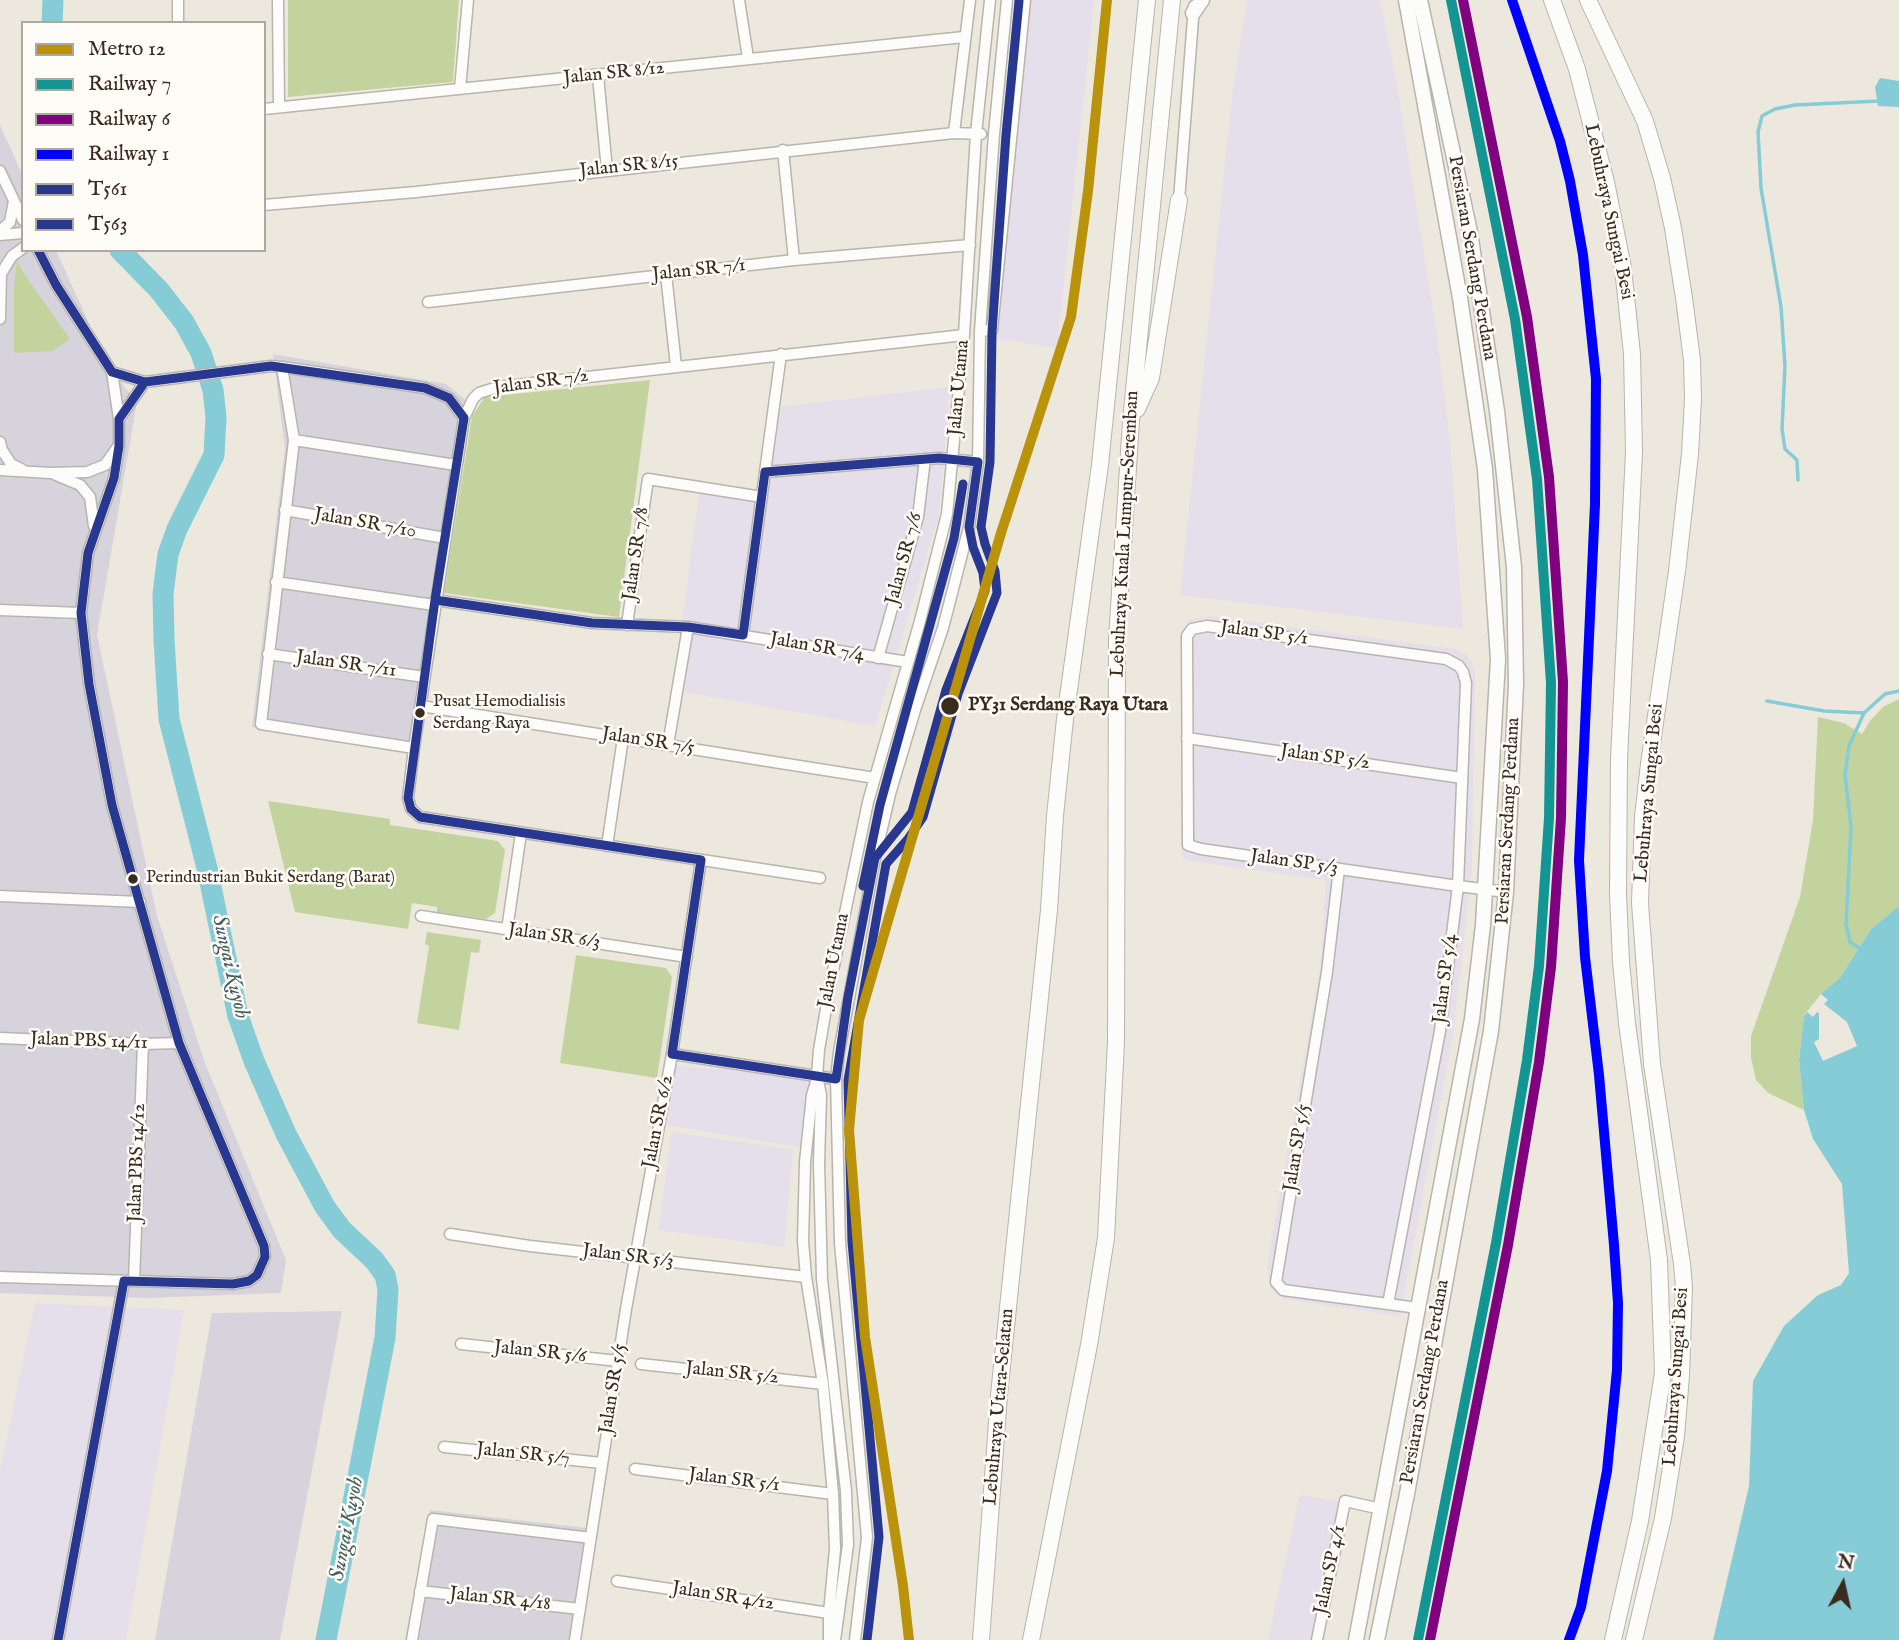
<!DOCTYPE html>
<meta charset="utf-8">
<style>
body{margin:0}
#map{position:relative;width:1899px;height:1640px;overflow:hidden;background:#ede8dd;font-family:"IM FELL English",serif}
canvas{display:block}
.legend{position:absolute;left:21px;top:21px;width:245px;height:231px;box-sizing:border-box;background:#fdfcf7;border:2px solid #afa8a0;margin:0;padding:9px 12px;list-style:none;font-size:21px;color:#3b2a1e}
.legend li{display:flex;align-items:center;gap:14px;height:35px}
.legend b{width:35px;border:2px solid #afa8a0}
.north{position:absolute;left:1808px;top:1549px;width:70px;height:70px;-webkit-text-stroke:5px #fdfcf7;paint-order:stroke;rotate:8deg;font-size:19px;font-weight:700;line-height:28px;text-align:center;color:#3b2a1e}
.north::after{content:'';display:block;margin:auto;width:24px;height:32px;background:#3b2a1e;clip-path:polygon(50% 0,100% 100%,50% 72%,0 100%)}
</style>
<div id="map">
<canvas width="1899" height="1640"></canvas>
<ul class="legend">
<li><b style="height:9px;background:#ba930a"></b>Metro 12</li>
<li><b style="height:9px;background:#139593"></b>Railway 7</li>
<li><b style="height:9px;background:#800080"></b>Railway 6</li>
<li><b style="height:9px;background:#00f"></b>Railway 1</li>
<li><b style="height:9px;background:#283890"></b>T561</li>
<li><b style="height:9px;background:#283890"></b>T563</li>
</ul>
<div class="north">N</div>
</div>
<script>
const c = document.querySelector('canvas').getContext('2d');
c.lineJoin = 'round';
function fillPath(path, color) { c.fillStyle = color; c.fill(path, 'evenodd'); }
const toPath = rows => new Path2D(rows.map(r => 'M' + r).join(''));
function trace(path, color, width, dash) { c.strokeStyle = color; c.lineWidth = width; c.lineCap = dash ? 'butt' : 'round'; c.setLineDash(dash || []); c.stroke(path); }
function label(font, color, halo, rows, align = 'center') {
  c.font = font + ' "IM FELL English",serif'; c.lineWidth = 5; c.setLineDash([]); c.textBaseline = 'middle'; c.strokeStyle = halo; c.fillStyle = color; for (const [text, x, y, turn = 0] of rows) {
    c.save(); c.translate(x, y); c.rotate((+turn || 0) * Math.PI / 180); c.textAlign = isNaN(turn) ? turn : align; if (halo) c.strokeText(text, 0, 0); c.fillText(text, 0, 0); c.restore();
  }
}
const built = toPath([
 [1016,0,1094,0,1057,348,983,336],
 [1247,0,1380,0,1396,80,1435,323,1450,441,1463,629,1180,595,1232,96],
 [950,387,939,515,875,726,673,690,700,486,757,495,769,408],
 [1209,616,1455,649,1467,655,1472,663,1475,673,1472,870,1453,1034,1400,1316,1284,1299,1269,1287,1268,1258,1320,970,1326,880,1191,861,1182,857,1181,633,1189,620],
 [676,1066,811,1076,800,1147,666,1125],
 [671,1132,793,1150,784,1247,659,1230],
 [35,1303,184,1310,126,1640,0,1640,0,1471],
 [1302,1495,1340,1502,1312,1640,1268,1640,1299,1498]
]);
const industrial = toPath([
 [0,125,23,176,23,250,56,250,109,368,137,402,97,635,157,916,205,1063,286,1260,281,1293,148,1298,0,1293],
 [273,354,446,384,468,402,419,751,252,727,285,448],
 [342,1311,280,1640,155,1640,212,1313],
 [430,1510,587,1528,570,1640,405,1640]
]);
const green = toPath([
 [288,0,459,0,453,82,288,97],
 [17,261,27,278,70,339,53,351,14,353,14,286],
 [650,380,619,617,444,593,472,416,485,397],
 [1899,699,1899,906,1871,929,1840,978,1821,994,1804,1015,1799,1060,1804,1110,1768,1093,1756,1080,1751,1058,1751,1036,1800,897,1813,820,1818,717,1844,723,1862,734,1870,721,1883,707],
 [268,801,390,819,390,825,498,841,505,850,495,913,486,919,437,912,437,907,412,903,408,929,295,912],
 [427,932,481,940,479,953,471,952,459,1030,417,1023,429,946,425,944],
 [576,955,666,968,672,977,657,1078,560,1063]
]);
const water = toPath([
 [1880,78,1899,81,1899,107,1878,106,1875,87],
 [1899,906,1899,1640,1713,1640,1749,1486,1753,1381,1784,1326,1818,1295,1841,1285,1849,1273,1842,1184,1813,1139,1804,1110,1799,1060,1804,1016,1821,994,1840,978,1871,929]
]);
const pier = toPath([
 [1821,994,1828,1000,1824,1004,1847,1022,1857,1046,1823,1061,1814,1042,1819,1039,1819,1013,1817,1012,1813,1017,1807,1012]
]);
const stream = toPath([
 [1798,480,1797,460,1785,449,1782,429,1785,366,1781,307,1761,188,1758,132,1762,116,1775,109,1795,105,1879,101],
 [1767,701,1824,711,1864,713],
 [1859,948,1850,942,1846,925,1851,827,1845,774,1849,746,1864,713,1885,694,1899,691]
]);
const river = toPath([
 [52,23,53,0],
 [120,250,159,290,184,322,201,353,213,390,216,417,214,455,177,529,168,554,163,594,164,640,169,719,207,868,238,1016,254,1061,286,1134,325,1207,342,1230,374,1260,385,1275,388,1289,385,1338,326,1640]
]);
const minor = toPath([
 [178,0,178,23],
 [278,0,279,106],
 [739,0,748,58],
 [598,76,607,170],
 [460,89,468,0],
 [264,109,964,37],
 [954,133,970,0],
 [783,150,794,260],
 [0,171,23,220],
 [1179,200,1194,6],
 [264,205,416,192,954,133,981,134],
 [0,231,10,222,14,201],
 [0,235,23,233],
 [666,274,676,366],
 [428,302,794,260,970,245],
 [0,319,1,274,12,256,23,248],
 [980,331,992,330,1025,0],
 [282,367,294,440,261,724,414,748],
 [112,372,145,382,271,366,282,367,425,388,449,398,464,418],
 [119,419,145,382],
 [294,440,456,465],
 [0,442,2,450,11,464,23,470],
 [0,470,50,473,87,472,105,465,117,448],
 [765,472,939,458,978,462],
 [56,475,80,485,90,497,94,526],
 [285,510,445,538],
 [276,582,434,605],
 [435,600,592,623,688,627,908,662],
 [0,610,81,613],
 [627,625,648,479,762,497],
 [743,635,781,354],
 [268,654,424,677],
 [878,658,918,517,925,459],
 [421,706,875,778],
 [1187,738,1462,778],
 [668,745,688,627],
 [607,846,623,738],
 [1339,869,1327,972,1276,1282,1283,1290,1418,1308],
 [820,878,420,817,411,809,408,798,414,748,464,418,473,399,479,393,498,387,964,335],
 [0,896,140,902],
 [421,916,687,957],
 [507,930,521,833],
 [0,1038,143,1044,179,1043],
 [672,1054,836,1079],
 [817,1079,812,1095,805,1162,803,1241,806,1277,823,1384,833,1494,835,1549,829,1613,829,1640],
 [450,1234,530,1246,806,1277],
 [0,1277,233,1284,249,1281,257,1275,265,1257,264,1246,179,1043,112,805,89,684,81,613,88,553,114,478,119,446,119,419,112,372,56,285,38,250],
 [134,1281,143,1044],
 [1388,1304,1440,1031,1458,886,1466,683,1463,672,1459,666,1446,659,1207,626,1192,629,1187,636,1188,845,1201,849,1458,886,1506,892],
 [461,1344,618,1361],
 [641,1364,823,1384],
 [444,1447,602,1463],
 [635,1469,833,1494],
 [617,1581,829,1613],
 [420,1591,580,1609],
 [58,1640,124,1281],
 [412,1640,433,1519,591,1538],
 [575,1640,626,1309,672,1054,701,860],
 [835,1640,848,1545,846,1491,822,1279,819,1164,821,1095,817,1076,819,1050,830,985,868,802,920,621,947,514,964,335,976,134,990,0],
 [855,1640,867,1537,840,1243,836,1079,839,1052,875,858,890,794,915,710,943,628,969,527,978,462,980,331,994,134,1007,0],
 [1317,1640,1345,1501,1381,1509]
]);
const major = toPath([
 [1193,13,1202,0],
 [1356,1640,1472,1019,1483,925,1498,659,1485,469,1460,298,1406,0],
 [1377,1640,1407,1494,1491,1031,1506,892,1516,684,1514,567,1497,411,1470,232,1420,0]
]);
const highway = toPath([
 [1552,0,1577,69,1606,182,1623,268,1632,354,1634,452,1619,759,1618,894,1621,962,1627,1023,1659,1260,1663,1373,1640,1521,1613,1640],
 [1588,0,1645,121,1662,178,1673,228,1684,298,1692,360,1693,399,1690,454,1677,571,1649,764,1643,817,1640,903,1652,1064,1682,1264,1684,1287,1681,1376,1676,1436,1663,1518,1634,1640],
 [1137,409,1151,378,1179,200],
 [981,1640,999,1395,1049,910,1055,816,1065,719,1100,465,1147,0],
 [1031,1640,1089,1345,1106,1238,1116,1042,1117,639,1131,421,1172,0]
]);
const bus1 = toPath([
 [38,250,56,285,112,372,145,382,271,366,425,388,449,398,464,418,435,600],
 [939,458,978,462,969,527,973,547,983,573,985,591,946,690,912,812,875,858,848,997,836,1079,672,1054,701,860,420,817,411,809,408,798,435,600,592,623,688,627,743,635,765,472,939,458],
 [58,1640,124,1281,233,1284,249,1281,257,1275,265,1257,264,1246,179,1043,112,805,89,684,81,613,88,553,114,478,119,446,119,419,145,382]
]);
const bus2 = toPath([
 [863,886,880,805,954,538,963,484],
 [867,1640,879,1537,852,1242,848,1080,886,864,908,839,923,817,958,694,997,593,995,571,985,544,981,527,990,462,992,332,1006,135,1019,1]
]);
const rail1 = toPath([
 [1418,1640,1496,1243,1527,1060,1539,966,1549,818,1551,683,1537,479,1515,319,1451,0]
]);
const rail2 = toPath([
 [1430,1640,1508,1245,1539,1062,1551,967,1561,818,1563,682,1549,477,1527,317,1463,0]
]);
const rail3 = toPath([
 [1512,0,1560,141,1570,181,1583,255,1596,379,1595,504,1579,860,1585,957,1599,1075,1614,1245,1618,1303,1617,1370,1607,1471,1581,1607,1569,1640]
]);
const metro1 = toPath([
 [909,1640,903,1586,865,1337,849,1130,859,1020,1001,533,1071,317,1088,191,1107,0]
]);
const markers = [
 [950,706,10,"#3b2a1e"],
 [420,713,6,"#3b2a1e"],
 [133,879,6,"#3b2a1e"]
];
const busNames = [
 ["Pusat Hemodialisis",433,703],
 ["Serdang Raya",433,725],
 ["Perindustrian Bukit Serdang (Barat)",146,879]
];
const streetNames = [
 ["Jalan SR 8/12",614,74,-6],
 ["Jalan SR 8/15",629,167,-6],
 ["Lebuhraya Sungai Besi",1608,212,78],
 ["Persiaran Serdang Perdana",1471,258,80],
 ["Jalan SR 7/1",699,271,-6],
 ["Jalan SR 7/2",541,383,-8],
 ["Jalan Utama",960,388,-85],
 ["Jalan SR 7/10",365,524,10],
 ["Lebuhraya Kuala Lumpur–Seremban",1126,534,-87],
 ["Jalan SR 7/8",637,554,-82],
 ["Jalan SR 7/6",905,559,-75],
 ["Jalan SP 5/1",1264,634,8],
 ["Jalan SR 7/4",817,648,10],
 ["Jalan SR 7/11",346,665,8],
 ["Jalan SR 7/5",648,742,9],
 ["Jalan SP 5/2",1325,758,8],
 ["Lebuhraya Sungai Besi",1650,793,-85],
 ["Persiaran Serdang Perdana",1509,821,-87],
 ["Jalan SP 5/3",1294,863,8],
 ["Jalan SR 6/3",554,937,8],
 ["Jalan Utama",835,961,-79],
 ["Jalan SP 5/4",1446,979,-83],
 ["Jalan PBS 14/11",89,1042,2],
 ["Jalan SR 6/2",659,1122,-79],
 ["Jalan SP 5/5",1298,1148,-81],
 ["Jalan PBS 14/12",138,1163,-88],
 ["Jalan SR 5/3",628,1257,7],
 ["Jalan SR 5/6",540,1353,6],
 ["Jalan SR 5/2",732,1374,6],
 ["Lebuhraya Sungai Besi",1677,1377,-86],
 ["Persiaran Serdang Perdana",1426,1382,-80],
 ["Jalan SR 5/5",614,1389,-81],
 ["Lebuhraya Utara–Selatan",1000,1407,-85],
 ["Jalan SR 5/7",523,1455,6],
 ["Jalan SR 5/1",734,1481,7],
 ["Jalan SP 4/1",1331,1570,-78],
 ["Jalan SR 4/12",723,1597,9],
 ["Jalan SR 4/18",500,1600,6]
];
const stopNames = [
 ["PY31 Serdang Raya Utara",968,706]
];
const waterNames = [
 ["Sungai Kuyoh",229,967,77],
 ["Sungai Kuyoh",348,1529,-79]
];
fillPath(built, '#e5deeb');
fillPath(industrial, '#d6d3dc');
fillPath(green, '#c3d39e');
fillPath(water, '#85ccd7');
fillPath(pier, '#ede8dd');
trace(stream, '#85ccd7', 3.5);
trace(river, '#85ccd7', 21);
trace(minor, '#b9b4ac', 13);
trace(major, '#b9b4ac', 17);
trace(highway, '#b9b4ac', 18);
trace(minor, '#fcfcfa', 10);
trace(major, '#fcfcfa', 14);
trace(highway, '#fcfcfa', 16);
trace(bus1, '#283890', 9);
trace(bus2, '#283890', 9);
trace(rail1, '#139593', 10);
trace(rail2, '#800080', 10);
trace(rail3, '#00f', 10);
trace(metro1, '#ba930a', 10);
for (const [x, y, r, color] of markers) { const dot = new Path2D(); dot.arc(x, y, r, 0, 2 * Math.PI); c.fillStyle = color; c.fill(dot); trace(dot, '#fdfcf7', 2.5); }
label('17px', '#3b2a1e', '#fdfcf7', busNames, 'left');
label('19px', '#3b2a1e', '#fdfcf7', streetNames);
label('bold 19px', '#3b2a1e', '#fdfcf7', stopNames, 'left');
label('italic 21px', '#455e5e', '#fdfcf7', waterNames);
</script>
